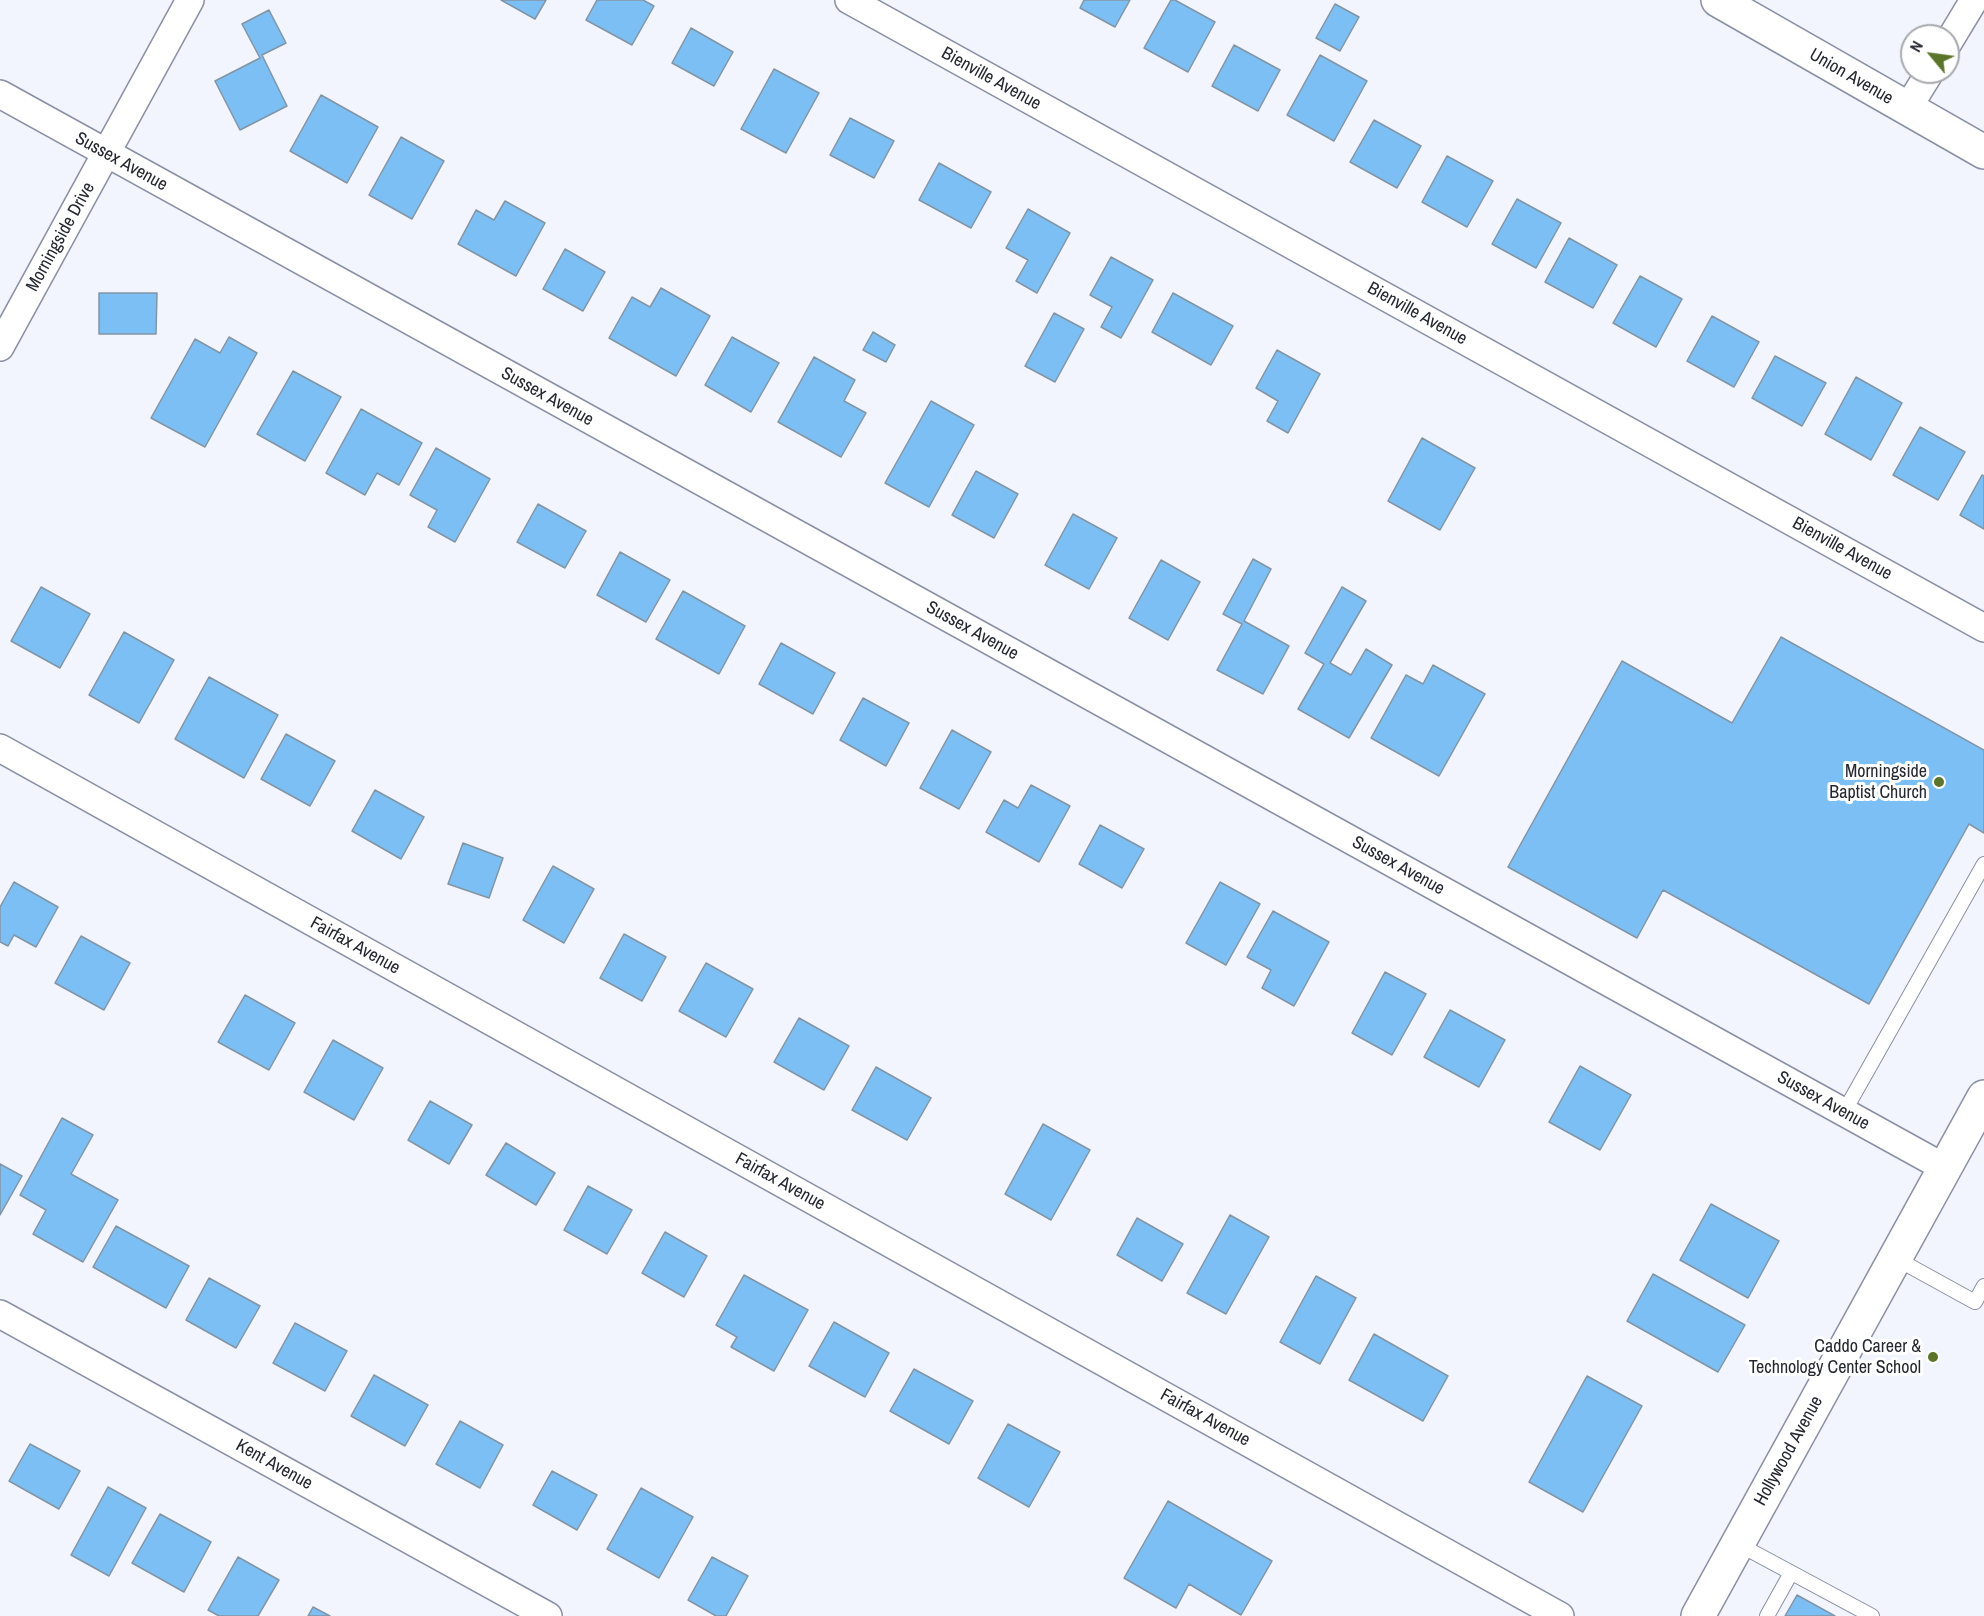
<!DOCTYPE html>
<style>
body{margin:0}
#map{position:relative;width:1984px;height:1616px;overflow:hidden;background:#f2f5fe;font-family:"Archivo Narrow",sans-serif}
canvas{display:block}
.north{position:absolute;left:1900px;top:24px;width:60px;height:60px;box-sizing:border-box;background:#fff;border:2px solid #a8a9ac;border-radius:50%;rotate:299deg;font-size:16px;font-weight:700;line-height:24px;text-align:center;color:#252730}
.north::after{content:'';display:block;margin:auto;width:21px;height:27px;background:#5b7528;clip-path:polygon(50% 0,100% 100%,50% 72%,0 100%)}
</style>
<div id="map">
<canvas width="1984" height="1616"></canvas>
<div class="north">N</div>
</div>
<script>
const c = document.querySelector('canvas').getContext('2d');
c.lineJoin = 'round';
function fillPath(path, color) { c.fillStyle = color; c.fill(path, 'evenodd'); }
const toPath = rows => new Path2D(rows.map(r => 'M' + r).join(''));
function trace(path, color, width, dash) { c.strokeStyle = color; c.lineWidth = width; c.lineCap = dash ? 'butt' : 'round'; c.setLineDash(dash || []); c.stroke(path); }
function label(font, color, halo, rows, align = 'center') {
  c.font = font + ' "Archivo Narrow",sans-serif'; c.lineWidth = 6; c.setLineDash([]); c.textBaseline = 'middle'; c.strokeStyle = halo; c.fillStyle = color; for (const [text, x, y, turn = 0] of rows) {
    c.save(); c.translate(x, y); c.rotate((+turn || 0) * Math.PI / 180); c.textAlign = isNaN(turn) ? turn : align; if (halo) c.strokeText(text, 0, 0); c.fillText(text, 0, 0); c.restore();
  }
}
const building = toPath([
 [501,0,546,0,535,19,501,0],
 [597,0,643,0,654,6,632,45,586,20,597,0],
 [1084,0,1130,0,1115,27,1080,8,1084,0],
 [1171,0,1175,0,1215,22,1188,72,1144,48,1171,0],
 [1335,4,1359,17,1340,51,1316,38,1335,4],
 [269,10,286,43,262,55,287,106,240,130,215,81,260,58,242,24,269,10],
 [691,28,733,52,714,86,672,63,691,28],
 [1234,45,1280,70,1258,111,1212,86,1234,45],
 [1320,55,1367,81,1334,141,1287,115,1320,55],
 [774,69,819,93,786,153,741,129,774,69],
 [321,95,378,127,347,183,290,151,321,95],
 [850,118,894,141,874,178,830,155,850,118],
 [1374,120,1421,146,1397,188,1350,162,1374,120],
 [401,137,444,161,412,219,369,195,401,137],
 [1447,156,1493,181,1467,227,1422,202,1447,156],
 [939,163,991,192,971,228,919,200,939,163],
 [1517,199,1561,223,1536,268,1492,244,1517,199],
 [505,201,545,223,516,276,458,244,476,210,494,220,505,201],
 [1028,209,1070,233,1037,293,1016,281,1028,260,1006,248,1028,209],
 [1569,238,1617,265,1593,308,1545,282,1569,238],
 [565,249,605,272,583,311,543,289,565,249],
 [1111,257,1153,280,1121,338,1101,327,1112,307,1090,295,1111,257],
 [1640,276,1682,299,1656,347,1613,323,1640,276],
 [661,288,710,316,676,376,609,338,632,297,650,307,661,288],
 [99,293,157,293,156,334,99,334,99,293],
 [1173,293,1233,326,1211,365,1152,332,1173,293],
 [1054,313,1084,329,1055,382,1025,366,1054,313],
 [1712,316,1759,342,1734,387,1687,361,1712,316],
 [873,332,895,345,886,362,863,350,873,332],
 [229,337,257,353,205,447,151,418,195,339,220,353,229,337],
 [732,337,779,363,751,412,705,385,732,337],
 [1277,350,1320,374,1288,433,1267,421,1278,401,1256,388,1277,350],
 [1775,356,1826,383,1802,426,1752,398,1775,356],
 [814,357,855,380,844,401,866,413,841,457,778,422,814,357],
 [293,371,341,397,305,461,257,434,293,371],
 [1856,377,1902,403,1871,460,1825,434,1856,377],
 [931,401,974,425,929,507,885,483,931,401],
 [361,409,422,443,399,485,377,473,365,495,326,473,361,409],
 [1920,427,1965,452,1938,500,1893,475,1920,427],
 [1422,438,1475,468,1440,530,1388,501,1422,438],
 [436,448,490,479,455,542,428,527,437,510,410,495,436,448],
 [976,471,1018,494,994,538,952,515,976,471],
 [1982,475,1984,476,1984,529,1960,515,1982,475],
 [538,504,586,531,565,568,517,542,538,504],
 [1073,514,1117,538,1089,589,1045,565,1073,514],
 [620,552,670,580,646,622,597,595,620,552],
 [1253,559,1271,569,1244,621,1289,646,1263,694,1217,670,1242,624,1223,614,1253,559],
 [1161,560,1200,582,1168,640,1129,618,1161,560],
 [41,587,90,614,60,668,11,641,41,587],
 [1342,587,1366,601,1330,663,1351,675,1366,649,1392,665,1349,738,1298,709,1324,664,1305,653,1342,587],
 [683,591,745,626,719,674,656,639,683,591],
 [124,632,174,660,139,723,89,695,124,632],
 [1781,637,1984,750,1984,833,1969,824,1869,1004,1663,890,1637,938,1508,867,1622,661,1732,723,1781,637],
 [781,643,835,673,813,714,759,684,781,643],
 [1433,665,1485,694,1439,776,1371,738,1406,675,1423,684,1433,665],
 [209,677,278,715,244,778,175,739,209,677],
 [863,698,909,723,886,766,840,740,863,698],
 [952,730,991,752,959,809,920,788,952,730],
 [286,734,335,761,310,806,261,779,286,734],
 [1031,785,1070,806,1039,862,986,832,1004,800,1018,808,1031,785],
 [375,790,424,817,401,859,352,831,375,790],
 [1100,825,1144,849,1122,888,1079,864,1100,825],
 [463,843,503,858,489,898,448,884,463,843],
 [553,866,594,889,564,943,523,920,553,866],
 [14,882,58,907,36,947,14,935,8,946,0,942,0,907,14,882],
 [1220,882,1260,904,1226,965,1186,943,1220,882],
 [1273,911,1329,942,1294,1006,1262,988,1271,970,1247,957,1273,911],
 [624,934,666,957,642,1001,600,978,624,934],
 [81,936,130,963,104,1010,55,983,81,936],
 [706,963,753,989,726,1037,679,1011,706,963],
 [1385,972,1426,994,1392,1055,1352,1033,1385,972],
 [245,995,295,1023,269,1070,218,1042,245,995],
 [1450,1010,1505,1040,1479,1087,1424,1057,1450,1010],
 [799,1018,849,1046,824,1090,774,1062,799,1018],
 [333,1040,383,1068,354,1120,304,1092,333,1040],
 [1580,1066,1631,1095,1600,1150,1549,1122,1580,1066],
 [876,1067,931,1098,907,1140,852,1110,876,1067],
 [430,1101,472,1125,449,1164,408,1140,430,1101],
 [62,1118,93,1135,71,1174,118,1200,83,1262,33,1234,46,1210,20,1195,62,1118],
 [1043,1124,1090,1150,1051,1220,1005,1194,1043,1124],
 [506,1143,555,1173,536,1205,486,1175,506,1143],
 [0,1164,22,1176,0,1215,0,1164],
 [588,1186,632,1210,607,1254,564,1230,588,1186],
 [1711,1204,1779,1241,1748,1298,1680,1260,1711,1204],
 [1230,1215,1269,1237,1226,1314,1187,1293,1230,1215],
 [1137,1218,1183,1244,1162,1281,1117,1255,1137,1218],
 [116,1226,189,1266,166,1308,93,1267,116,1226],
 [665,1232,707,1256,684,1297,642,1273,665,1232],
 [1653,1274,1745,1325,1718,1372,1627,1321,1653,1274],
 [744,1275,808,1310,774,1371,731,1347,737,1337,716,1325,744,1275],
 [1316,1276,1356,1298,1320,1364,1280,1342,1316,1276],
 [209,1278,260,1306,236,1348,186,1320,209,1278],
 [834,1322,889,1353,865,1397,809,1366,834,1322],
 [295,1323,347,1351,325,1391,273,1363,295,1323],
 [1374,1334,1448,1376,1423,1421,1349,1380,1374,1334],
 [914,1369,973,1401,949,1444,890,1411,914,1369],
 [374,1375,428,1405,405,1446,351,1416,374,1375],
 [1587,1376,1642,1406,1583,1512,1529,1482,1587,1376],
 [460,1421,503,1445,480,1488,436,1464,460,1421],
 [1008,1424,1060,1452,1029,1507,978,1478,1008,1424],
 [30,1444,80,1471,59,1509,9,1481,30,1444],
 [552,1471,597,1495,577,1530,533,1505,552,1471],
 [108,1487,146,1508,109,1576,71,1555,108,1487],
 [641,1488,693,1517,659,1578,607,1549,641,1488],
 [1168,1501,1272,1561,1241,1615,1189,1584,1176,1608,1124,1578,1168,1501],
 [160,1514,211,1542,184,1592,132,1563,160,1514],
 [238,1557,279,1580,258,1616,219,1616,208,1610,238,1557],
 [712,1557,748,1576,726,1616,716,1616,688,1600,712,1557],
 [1797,1595,1835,1616,1785,1616,1797,1595],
 [313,1607,330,1616,308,1616,313,1607]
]);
const lane = toPath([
 [1844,1112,1984,864],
 [1895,1258,1975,1302,1984,1286],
 [1738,1544,1872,1616],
 [1767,1616,1791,1573]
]);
const street = toPath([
 [849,0,1984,628],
 [1948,43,1974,0],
 [0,94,1945,1168],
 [1907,109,1930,72],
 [0,347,190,0],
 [0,748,1560,1616],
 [0,1314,548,1616]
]);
const secondary = toPath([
 [1718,0,1984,152],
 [1698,1616,1984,1097]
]);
const markers = [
 [1939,782,6,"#5b7528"],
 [1933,1357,6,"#5b7528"]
];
const streetNames = [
 ["Union Avenue",1851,77,30],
 ["Bienville Avenue",991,79,29],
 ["Sussex Avenue",121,162,29],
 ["Morningside Drive",61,237,-61],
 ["Bienville Avenue",1417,314,29],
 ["Sussex Avenue",547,397,29],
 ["Bienville Avenue",1842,549,29],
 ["Sussex Avenue",972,631,29],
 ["Sussex Avenue",1398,866,29],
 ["Fairfax Avenue",355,946,29],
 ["Sussex Avenue",1823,1101,29],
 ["Fairfax Avenue",780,1182,29],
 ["Fairfax Avenue",1205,1418,29],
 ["Hollywood Avenue",1789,1451,-61],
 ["Kent Avenue",274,1465,29]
];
const poiNames = [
 ["Morningside",1927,772],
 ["Baptist Church",1927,793],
 ["Caddo Career &",1921,1347],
 ["Technology Center School",1921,1368]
];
fillPath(building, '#7cbff4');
trace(building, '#8295a5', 1.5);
trace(lane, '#898fa5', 16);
trace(street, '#898fa5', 30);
trace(secondary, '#898fa5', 36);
trace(lane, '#fff', 14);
trace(street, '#fff', 27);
trace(secondary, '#fff', 33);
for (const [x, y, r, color] of markers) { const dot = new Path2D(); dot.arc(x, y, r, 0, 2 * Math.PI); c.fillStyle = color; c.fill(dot); trace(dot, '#fff', 2); }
label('18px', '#252730', '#fff', streetNames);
label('18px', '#252730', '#fff', poiNames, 'right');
</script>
